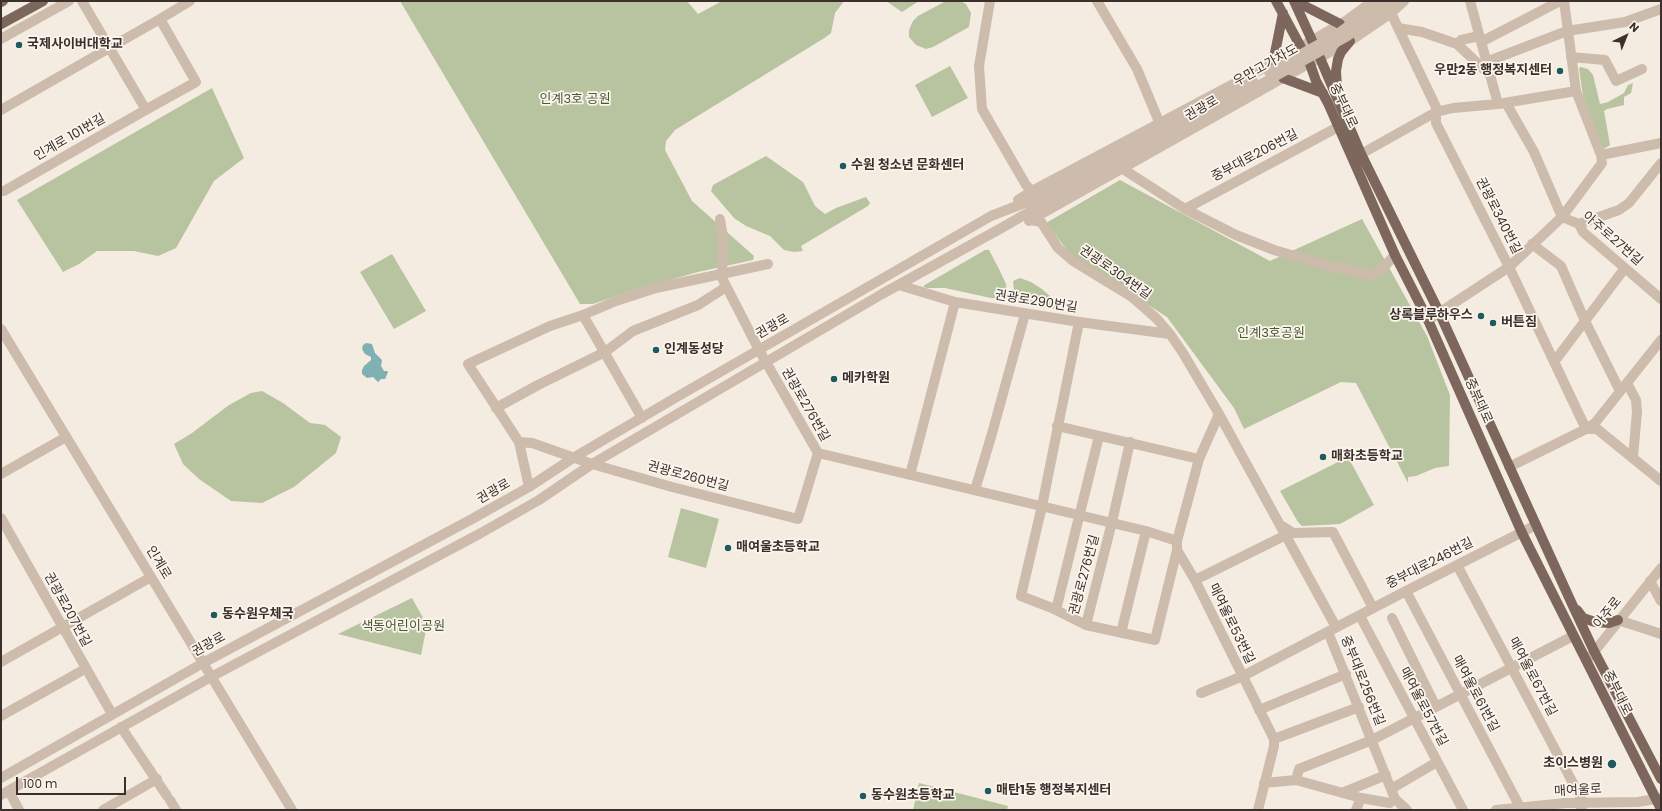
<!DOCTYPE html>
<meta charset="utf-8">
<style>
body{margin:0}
#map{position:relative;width:1662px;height:811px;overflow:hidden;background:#f4ebe1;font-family:Poppins,sans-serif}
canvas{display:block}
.frame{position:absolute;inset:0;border:2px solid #3b302b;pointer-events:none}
.north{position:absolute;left:1606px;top:16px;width:40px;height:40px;-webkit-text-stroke:3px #fbf5ee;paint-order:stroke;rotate:43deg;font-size:11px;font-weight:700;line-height:16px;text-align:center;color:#3b302b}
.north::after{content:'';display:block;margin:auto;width:14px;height:18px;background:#3b302b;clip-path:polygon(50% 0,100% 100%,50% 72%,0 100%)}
.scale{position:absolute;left:16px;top:777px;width:110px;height:18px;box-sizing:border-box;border:2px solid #3b302b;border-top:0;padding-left:5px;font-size:12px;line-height:14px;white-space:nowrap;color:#3b302b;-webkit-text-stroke:3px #fbf5ee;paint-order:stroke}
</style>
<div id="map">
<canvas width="1662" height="811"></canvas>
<div class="frame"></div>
<div class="north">N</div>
<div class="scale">100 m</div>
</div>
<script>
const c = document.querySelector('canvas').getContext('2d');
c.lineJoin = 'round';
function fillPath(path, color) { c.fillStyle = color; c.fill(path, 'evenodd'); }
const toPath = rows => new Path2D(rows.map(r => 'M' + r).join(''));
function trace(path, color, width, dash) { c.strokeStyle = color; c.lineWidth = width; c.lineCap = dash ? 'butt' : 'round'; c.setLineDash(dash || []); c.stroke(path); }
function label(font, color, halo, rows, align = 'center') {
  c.font = font + ' Poppins,"Noto Sans KR",sans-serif'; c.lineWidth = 3.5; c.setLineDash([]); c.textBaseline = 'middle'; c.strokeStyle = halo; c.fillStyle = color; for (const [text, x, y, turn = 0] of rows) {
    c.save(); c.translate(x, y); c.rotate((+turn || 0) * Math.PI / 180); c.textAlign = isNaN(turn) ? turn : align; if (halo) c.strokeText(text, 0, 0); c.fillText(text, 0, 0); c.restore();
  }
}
const green = toPath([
 [400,1,687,1,698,14,722,1,844,1,835,13,831,33,826,37,675,130,666,141,665,150,692,201,754,256,753,260,698,272,628,292,593,304,580,304],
 [886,1,919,1,902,12],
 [946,1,960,1,966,4,971,13,969,27,933,47,926,49,916,45,909,37,909,30,913,21,918,16],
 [950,66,968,98,932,117,915,85],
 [1581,67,1588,69,1593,75,1600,104,1608,102,1624,93,1628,85,1633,83,1631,93,1624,97,1624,105,1607,109,1604,111,1610,145,1602,150,1583,96,1579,68],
 [212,88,244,158,214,181,176,248,158,256,134,251,97,251,79,264,63,272,17,200],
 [766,156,803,182,815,206,825,214,836,208,866,197,870,203,868,206,801,246,803,251,794,252,784,250,770,236,746,226,734,218,711,191,713,185],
 [1120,180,1270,261,1362,219,1427,336,1450,395,1449,466,1435,468,1416,476,1408,477,1408,483,1356,383,1341,382,1244,429,1234,408,1167,317,1071,255,1046,223],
 [985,250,989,250,999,269,1006,284,1007,299,991,298,945,288,926,288,923,286],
 [392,254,426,311,394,329,360,272],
 [1020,278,1031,282,1042,289,1051,297,1058,305,1057,309,1042,307,1015,299,1013,281],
 [262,391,283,403,310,423,325,425,341,437,336,453,294,487,262,503,231,501,199,479,183,464,174,444,192,433,229,405,251,393],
 [1348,457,1374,505,1340,524,1302,526,1298,522,1280,491],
 [681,508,719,519,706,568,668,557],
 [412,598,427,625,421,655,338,634],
 [919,783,1008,806,1007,810,913,810]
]);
const water = toPath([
 [366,343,372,344,375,353,382,360,381,366,384,371,387,371,388,372,385,379,381,379,378,382,373,377,367,378,362,374,362,370,364,366,371,360,371,357,365,354,362,349,363,345]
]);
const minor = toPath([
 [82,1,146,110],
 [990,1,979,66,982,109,1026,185,1032,191],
 [1097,1,1137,69,1160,124],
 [1470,1,1498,104],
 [1564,1,1576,91,1601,155],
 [1391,13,1436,107,1436,123,1509,267,1586,429,1597,429,1661,481],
 [160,19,190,1],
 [1398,28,1422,32,1457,44,1461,40,1479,36],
 [1,39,69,1],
 [1481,42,1560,1],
 [1457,44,1489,74],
 [1571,57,1605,60,1616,81,1642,69],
 [1486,62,1567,31,1625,22,1661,9],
 [1506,103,1534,152,1562,217,1579,224,1583,232,1661,299],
 [1,110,160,19,196,82,149,108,4,191],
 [1361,154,1436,112,1453,108,1498,104,1576,91],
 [1123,169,1185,209,1236,235,1274,250,1326,265,1371,275,1380,271,1395,255],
 [1018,200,1032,191,1273,63,1347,20,1373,1],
 [1185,209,1338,127],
 [720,219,723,237,722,274],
 [1031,220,1041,222,1058,248,1073,261,1132,297,1157,319,1170,334,1183,353,1219,414,1336,627],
 [1029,221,1283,78,1350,41,1391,13,1404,1],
 [1579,224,1619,210,1629,203,1661,163],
 [1532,244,1561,266,1585,321,1620,391],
 [720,274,759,350,818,453,1146,531,1177,541],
 [899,285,955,302,1079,322,1170,334],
 [583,315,642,418],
 [1428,320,1509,267,1562,217,1602,163,1601,155,1661,143],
 [1079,322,1042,506,1021,596,1052,608,1086,625,1155,640,1177,550,1177,541,1199,459,1219,414],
 [1,329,292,810],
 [1554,362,1625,268],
 [1627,383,1636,400,1637,412,1633,457],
 [496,408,538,385,605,352,633,331,698,305,726,287],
 [1057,426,1199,459],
 [519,442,532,443,592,464,672,487,798,519,818,453],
 [1509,467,1586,429,1595,423,1661,340],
 [1,474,66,437],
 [910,475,955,302],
 [529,487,519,442,468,364,550,326,583,315,616,301,656,288,768,264],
 [975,490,991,437,1025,314],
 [1,518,112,714],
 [1282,526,1293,533,1333,532,1373,608],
 [1177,550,1195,580,1274,739,1274,746,1258,810],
 [1457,565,1583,802,1581,810],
 [1195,580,1284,536],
 [1650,581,1661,601],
 [1406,591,1521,809],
 [1056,610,1099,436],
 [1360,616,1463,810],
 [1392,618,1436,707],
 [1618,620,1661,634],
 [1086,625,1112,522,1130,442],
 [1328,632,1395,799,1407,810],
 [1121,633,1146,531],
 [1590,657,1661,568],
 [1,662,151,577],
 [1201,693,1243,676,1406,591,1536,525],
 [1259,710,1346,674],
 [1,716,85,669],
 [121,727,167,796],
 [1274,739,1359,707],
 [1,778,203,663,472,519,529,487,573,458,675,398,965,231,991,216,1032,200,1057,186],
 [1296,780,1299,769,1372,740,1573,636],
 [1264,783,1296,780,1361,798,1390,803],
 [1391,789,1437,762],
 [9,791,19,810],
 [1342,793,1386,775],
 [1,795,211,677,481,533,539,500,592,464,882,294,1005,226,1062,193],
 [170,800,176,810],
 [103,810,157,779],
 [1356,810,1361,798],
 [1496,810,1566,803,1638,802,1661,798]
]);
const major = toPath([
 [1276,1,1310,64,1316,81,1328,103,1395,255,1428,320,1522,533,1661,809],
 [1294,1,1320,58,1361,154,1439,312,1572,604,1594,651,1661,779],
 [1295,1,1340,24],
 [1,2,3,1],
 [1,24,43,1],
 [1273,63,1283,13],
 [1283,78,1323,93],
 [1337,89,1336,71,1338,59,1341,52,1350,41],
 [1577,610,1583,618,1595,622,1609,623,1618,620]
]);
const minorBridge = toPath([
 [1269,72,1339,33,1382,1],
 [1057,186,1253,81],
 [1062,193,1144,149,1346,37,1375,17,1394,1]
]);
const markers = [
 [19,45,4,"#1f5a5e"],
 [1560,71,4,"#1f5a5e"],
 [843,166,4,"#1f5a5e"],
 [1481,316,4,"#1f5a5e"],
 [1493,323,4,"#1f5a5e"],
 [656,350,4,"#1f5a5e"],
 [834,379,4,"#1f5a5e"],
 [1323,457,4,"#1f5a5e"],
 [728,548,4,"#1f5a5e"],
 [214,615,4,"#1f5a5e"],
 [1612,764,5,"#1f5a5e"],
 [988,791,4,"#1f5a5e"],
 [863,796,4,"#1f5a5e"]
];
const poiNames = [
 ["국제사이버대학교",27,45],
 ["우만2동 행정복지센터",1552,71,"right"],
 ["수원 청소년 문화센터",851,166],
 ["상록블루하우스",1473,316,"right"],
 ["버튼짐",1501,323],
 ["인계동성당",664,350],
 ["메카학원",842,379],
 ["매화초등학교",1331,457],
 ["매여울초등학교",736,548],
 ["동수원우체국",222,615],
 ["초이스병원",1603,764,"right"],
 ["매탄1동 행정복지센터",996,791],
 ["동수원초등학교",871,796]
];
const streetNames = [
 ["우만고가차도",1266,66,-29],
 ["중부대로",1343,106,65],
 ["권광로",1202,109,-30],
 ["인계로 101번길",70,138,-30],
 ["중부대로206번길",1255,156,-28],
 ["권광로340번길",1498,216,63],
 ["아주로27번길",1612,239,41],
 ["권광로304번길",1115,273,35],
 ["권광로290번길",1036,302,9],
 ["권광로",773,327,-30],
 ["중부대로",1478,401,66],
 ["권광로276번길",805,405,60],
 ["권광로260번길",688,477,15],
 ["권광로",494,492,-30],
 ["인계로",158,563,59],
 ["중부대로246번길",1430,564,-27],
 ["권광로276번길",1085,575,-75],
 ["권광로207번길",67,610,61],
 ["아주로",1608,613,-51],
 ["매여울로53번길",1231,624,64],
 ["권광로",209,645,-29],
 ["매여울로67번길",1532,677,62],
 ["중부대로256번길",1362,681,68],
 ["중부대로",1617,693,63],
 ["매여울로61번길",1475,694,62],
 ["매여울로57번길",1423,707,62],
 ["매여울로",1578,791,-3]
];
const parkNames = [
 ["인계3호 공원",575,100],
 ["인계3호공원",1271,334],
 ["색동어린이공원",403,627]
];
fillPath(green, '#b8c4a0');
fillPath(water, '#7fb0b2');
trace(minor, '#cdbbac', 10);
trace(major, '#7d675c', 10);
trace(minorBridge, '#cdbbac', 10);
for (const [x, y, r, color] of markers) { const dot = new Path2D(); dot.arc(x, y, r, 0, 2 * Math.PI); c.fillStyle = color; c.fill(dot); trace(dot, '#fbf5ee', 1.5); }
label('bold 13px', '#3b302b', '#fbf5ee', poiNames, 'left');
label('13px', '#3b302b', '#fbf5ee', streetNames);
label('13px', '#4a5a2e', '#fbf5ee', parkNames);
</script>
